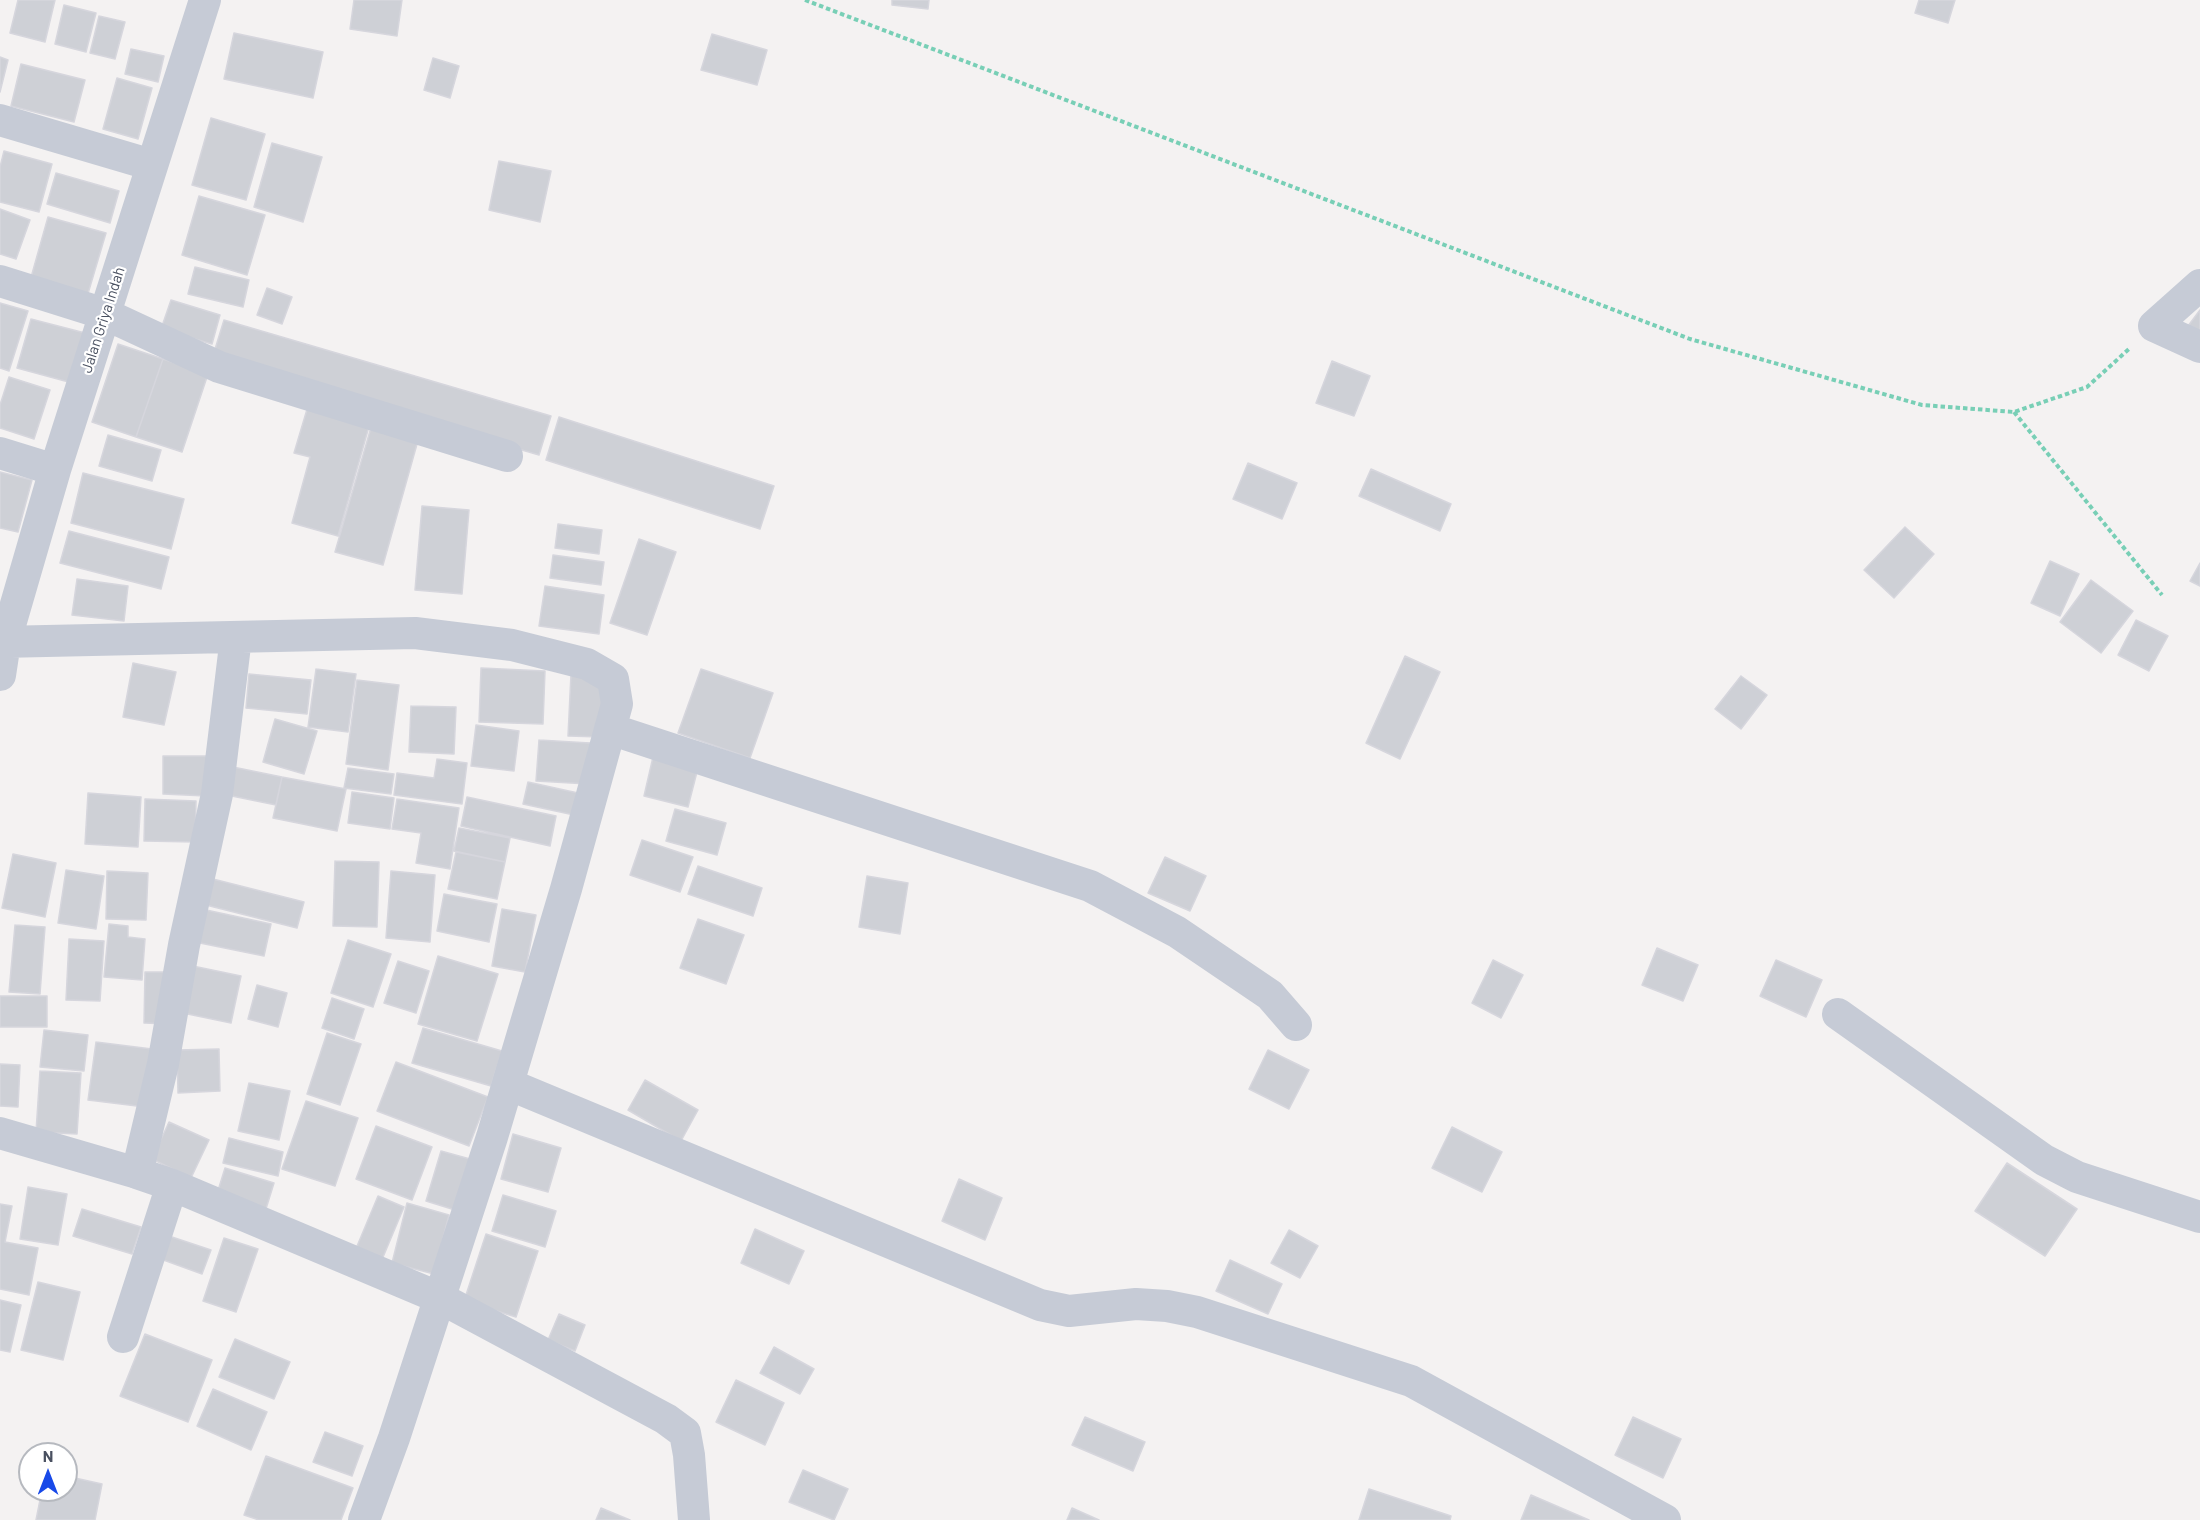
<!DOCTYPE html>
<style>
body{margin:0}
#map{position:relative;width:2200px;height:1520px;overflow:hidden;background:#f4f2f2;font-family:Barlow,sans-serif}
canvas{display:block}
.north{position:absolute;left:18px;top:1442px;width:60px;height:60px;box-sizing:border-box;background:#fff;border:2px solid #b6b9bf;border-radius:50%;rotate:0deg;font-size:16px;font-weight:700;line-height:24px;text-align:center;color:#495060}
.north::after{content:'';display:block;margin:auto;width:21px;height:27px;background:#1849e8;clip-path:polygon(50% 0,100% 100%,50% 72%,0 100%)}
</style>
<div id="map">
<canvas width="2200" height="1520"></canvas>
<div class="north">N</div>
</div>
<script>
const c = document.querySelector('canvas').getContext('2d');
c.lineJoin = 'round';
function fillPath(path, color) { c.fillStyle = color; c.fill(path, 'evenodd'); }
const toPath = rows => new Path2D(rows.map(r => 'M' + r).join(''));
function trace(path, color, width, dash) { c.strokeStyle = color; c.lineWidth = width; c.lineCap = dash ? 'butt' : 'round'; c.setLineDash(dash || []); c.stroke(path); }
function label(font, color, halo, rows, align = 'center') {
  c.font = font + ' Barlow,sans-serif'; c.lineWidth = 4.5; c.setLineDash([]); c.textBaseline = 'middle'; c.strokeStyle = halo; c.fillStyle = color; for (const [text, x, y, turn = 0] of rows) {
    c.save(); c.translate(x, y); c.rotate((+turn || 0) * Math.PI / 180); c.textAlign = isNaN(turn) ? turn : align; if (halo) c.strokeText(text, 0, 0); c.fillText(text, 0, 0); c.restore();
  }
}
const building = toPath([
 [18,0,55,0,45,42,10,33,18,0],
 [354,0,402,0,397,36,350,29,354,0],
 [892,0,929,0,928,9,892,5,892,0],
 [1919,0,1955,0,1948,23,1915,13,1919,0],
 [64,5,96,13,86,52,55,44,64,5],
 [99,16,125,22,115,59,90,53,99,16],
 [234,33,323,52,313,98,224,79,234,33],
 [712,34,767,50,757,85,701,70,712,34],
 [131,49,164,56,158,82,125,74,131,49],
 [0,57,8,60,0,92,0,57],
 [433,58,459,66,450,98,424,90,433,58],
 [21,64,85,80,74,122,11,106,21,64],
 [117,78,152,88,138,139,103,129,117,78],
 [211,118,265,134,246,200,192,185,211,118],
 [272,143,322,157,303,222,254,207,272,143],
 [4,151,52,164,39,212,0,202,0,167,4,151],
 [499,161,551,171,540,222,489,210,499,161],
 [56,173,119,191,110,223,47,204,56,173],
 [199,196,265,215,247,275,182,255,199,196],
 [0,209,30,220,16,259,0,254,0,209],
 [48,217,106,233,87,297,30,281,48,217],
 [195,267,249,280,243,307,188,294,195,267],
 [267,288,292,297,282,324,257,315,267,288],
 [171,300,220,315,212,344,161,329,171,300],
 [0,303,28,311,9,371,0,368,0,303],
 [2200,310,2200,335,2188,326,2200,310],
 [31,319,89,334,76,384,17,368,31,319],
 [224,320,551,416,539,455,212,359,224,320],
 [118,344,163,359,136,437,92,422,118,344],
 [163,359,208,374,182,452,136,437,163,359],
 [1332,361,1370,376,1354,416,1316,403,1332,361],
 [9,377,50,390,34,439,0,428,0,405,9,377],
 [308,406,370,423,338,536,292,523,310,457,294,453,308,406],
 [559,417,774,486,760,529,546,460,559,417],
 [372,424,419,437,383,565,335,552,372,424],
 [108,435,161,450,152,481,99,466,108,435],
 [1248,463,1297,483,1282,519,1233,499,1248,463],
 [1371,469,1451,504,1440,531,1359,496,1371,469],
 [0,472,32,480,18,532,0,528,0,472],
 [83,473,184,499,171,549,71,523,83,473],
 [422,506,469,510,462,594,415,590,422,506],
 [558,524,602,530,599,554,555,548,558,524],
 [1905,527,1934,554,1894,598,1864,570,1905,527],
 [69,531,169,557,161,589,60,563,69,531],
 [639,539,676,552,647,635,610,623,639,539],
 [553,555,604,562,601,585,550,578,553,555],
 [2050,561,2079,574,2060,616,2031,603,2050,561],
 [2200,563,2200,586,2190,581,2200,563],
 [77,579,128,586,124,621,72,615,77,579],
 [2091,580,2133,611,2101,653,2060,622,2091,580],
 [545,586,604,595,599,634,539,626,545,586],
 [2136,620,2168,636,2149,671,2118,655,2136,620],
 [1405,656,1440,672,1400,759,1366,743,1405,656],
 [133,663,176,672,164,725,123,717,133,663],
 [481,668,545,671,543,724,479,722,481,668],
 [316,669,356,674,348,732,308,727,316,669],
 [701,669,773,693,750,758,678,733,701,669],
 [249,674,311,680,307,714,246,708,249,674],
 [571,674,604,675,601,737,568,736,571,674],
 [1741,676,1767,695,1741,729,1715,709,1741,676],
 [357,680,399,685,388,770,346,764,357,680],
 [411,706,456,707,454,754,409,752,411,706],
 [275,719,317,731,304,774,263,762,275,719],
 [476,725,519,731,514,771,471,766,476,725],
 [539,740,590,743,588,784,536,781,539,740],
 [163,756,207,756,206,796,163,794,163,756],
 [653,757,698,768,688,807,644,796,653,757],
 [437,759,467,763,462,804,394,795,397,773,434,778,437,759],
 [228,766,282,777,276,805,222,794,228,766],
 [348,768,394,774,391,794,344,788,348,768],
 [282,777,346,789,337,831,273,818,282,777],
 [528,782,578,793,574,815,523,804,528,782],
 [352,792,394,798,390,829,348,823,352,792],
 [88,793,141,797,138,847,85,844,88,793],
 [467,797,556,816,550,846,461,826,467,797],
 [145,799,196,801,195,842,144,841,145,799],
 [397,799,459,808,450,869,416,863,421,833,392,829,397,799],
 [675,809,726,823,717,855,666,841,675,809],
 [459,828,510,838,505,862,454,851,459,828],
 [642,840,693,857,680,892,630,875,642,840],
 [456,852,505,862,497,899,448,889,456,852],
 [13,854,56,863,45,917,2,908,13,854],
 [1165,857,1206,876,1190,911,1148,893,1165,857],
 [335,861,379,862,377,927,333,926,335,861],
 [698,866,762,888,753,916,688,894,698,866],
 [66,870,104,876,96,929,58,923,66,870],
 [107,871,148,873,146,920,106,919,107,871],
 [391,871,435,875,430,942,386,938,391,871],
 [867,876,908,883,900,934,859,927,867,876],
 [209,878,304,902,297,928,202,904,209,878],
 [444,894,497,904,489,942,437,931,444,894],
 [197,908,271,924,264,956,190,941,197,908],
 [502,909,536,915,525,972,492,966,502,909],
 [698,919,744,935,726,984,680,968,698,919],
 [109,924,128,926,128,937,145,939,142,980,104,977,109,924],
 [15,925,45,927,40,994,9,992,15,925],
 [69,939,104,941,100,1001,66,1000,69,939],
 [348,940,391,954,373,1007,331,993,348,940],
 [1657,948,1698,965,1683,1001,1642,985,1657,948],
 [438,956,498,974,477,1041,418,1024,438,956],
 [1493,960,1523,975,1501,1018,1472,1003,1493,960],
 [1776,960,1822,980,1806,1017,1760,996,1776,960],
 [398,961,429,971,416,1013,384,1003,398,961],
 [188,965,241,976,231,1023,178,1012,188,965],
 [145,972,170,972,169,1024,144,1023,145,972],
 [257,985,287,993,278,1027,248,1019,257,985],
 [0,996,47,996,47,1027,0,1027,0,996],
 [332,998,364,1009,354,1039,322,1028,332,998],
 [423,1028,502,1051,491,1086,412,1063,423,1028],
 [44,1030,88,1035,84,1071,40,1067,44,1030],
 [327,1033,361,1044,340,1105,307,1094,327,1033],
 [96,1042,152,1049,145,1107,88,1100,96,1042],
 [219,1049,220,1091,178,1093,177,1050,219,1049],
 [1268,1050,1309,1070,1289,1109,1249,1089,1268,1050],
 [396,1062,488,1097,469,1146,377,1111,396,1062],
 [0,1064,20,1065,18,1107,0,1106,0,1064],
 [40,1071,81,1073,77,1134,36,1132,40,1071],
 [645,1080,698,1110,681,1141,628,1110,645,1080],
 [249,1083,290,1091,279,1140,238,1131,249,1083],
 [306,1101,358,1118,335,1186,282,1169,306,1101],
 [169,1122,209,1140,191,1178,152,1159,169,1122],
 [376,1126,432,1147,412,1200,356,1179,376,1126],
 [1452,1127,1502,1152,1482,1192,1432,1168,1452,1127],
 [513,1134,561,1148,548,1192,501,1179,513,1134],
 [229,1138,283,1152,278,1176,223,1163,229,1138],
 [441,1151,470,1159,455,1210,426,1201,441,1151],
 [2007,1163,2077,1209,2045,1256,1975,1211,2007,1163],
 [225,1168,274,1183,265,1212,216,1197,225,1168],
 [959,1179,1002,1198,985,1240,942,1221,959,1179],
 [28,1187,67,1194,58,1245,20,1239,28,1187],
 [503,1195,556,1211,545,1247,492,1231,503,1195],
 [378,1196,404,1207,381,1262,355,1251,378,1196],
 [407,1203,449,1215,434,1274,392,1263,407,1203],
 [0,1204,12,1206,5,1242,38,1248,29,1295,0,1289,0,1204],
 [82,1209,141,1227,132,1254,73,1236,82,1209],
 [755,1229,804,1251,789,1284,741,1263,755,1229],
 [1289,1230,1318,1246,1300,1278,1271,1263,1289,1230],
 [486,1234,538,1251,516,1317,464,1301,486,1234],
 [166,1235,211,1250,202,1274,158,1258,166,1235],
 [224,1238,258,1249,236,1312,203,1301,224,1238],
 [1230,1260,1282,1284,1268,1314,1216,1291,1230,1260],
 [38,1282,80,1292,63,1360,21,1350,38,1282],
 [0,1300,21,1305,10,1352,0,1350,0,1300],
 [559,1314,585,1325,575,1351,548,1340,559,1314],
 [145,1334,212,1360,188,1422,120,1396,145,1334],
 [235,1339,290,1362,274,1399,219,1377,235,1339],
 [774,1347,814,1369,800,1394,760,1373,774,1347],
 [736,1380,784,1403,765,1445,716,1422,736,1380],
 [213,1389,267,1412,251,1450,197,1426,213,1389],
 [1085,1417,1145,1442,1133,1471,1072,1445,1085,1417],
 [1633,1417,1681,1439,1663,1478,1615,1455,1633,1417],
 [325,1432,363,1446,352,1476,313,1462,325,1432],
 [266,1456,353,1488,341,1520,259,1520,244,1515,266,1456],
 [803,1470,848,1489,834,1520,789,1502,803,1470],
 [66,1476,102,1484,95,1520,36,1520,42,1490,66,1490,66,1476],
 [1369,1489,1451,1516,1450,1520,1359,1520,1369,1489],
 [1531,1495,1589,1520,1521,1520,1531,1495],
 [601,1508,630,1520,596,1520,601,1508],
 [1072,1508,1099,1520,1067,1520,1072,1508]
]);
const path = toPath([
 [805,0,1690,339,1922,405,2014,412,2087,387,2129,349],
 [2014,412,2162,595]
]);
const street = toPath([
 [0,120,152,165],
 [0,281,105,314,219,367,507,456],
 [2200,285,2154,326,2200,347],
 [0,453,55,470],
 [0,642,415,633,512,645,587,664,613,679,617,704,566,889,492,1137,394,1438,364,1520],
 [0,675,5,642,55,470,205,0],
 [610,729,1090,886,1177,932,1270,995,1296,1025],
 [1838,1014,2044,1160,2077,1177,2200,1217],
 [508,1084,1040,1305,1069,1311,1136,1304,1167,1306,1197,1312,1411,1381,1665,1520],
 [0,1133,137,1173,172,1185,440,1298,666,1419,685,1433,689,1455,694,1520],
 [137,1173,163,1064,184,945,217,794,236,637],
 [123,1337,172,1185]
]);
const streetNames = [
 ["Jalan Griya Indah",103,320,-72]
];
fillPath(building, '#ced0d6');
trace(building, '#d6d6dd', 1.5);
trace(path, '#78cfb6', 4, [4.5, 3]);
trace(street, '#c6cbd6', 32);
label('15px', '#495060', '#fff', streetNames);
</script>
